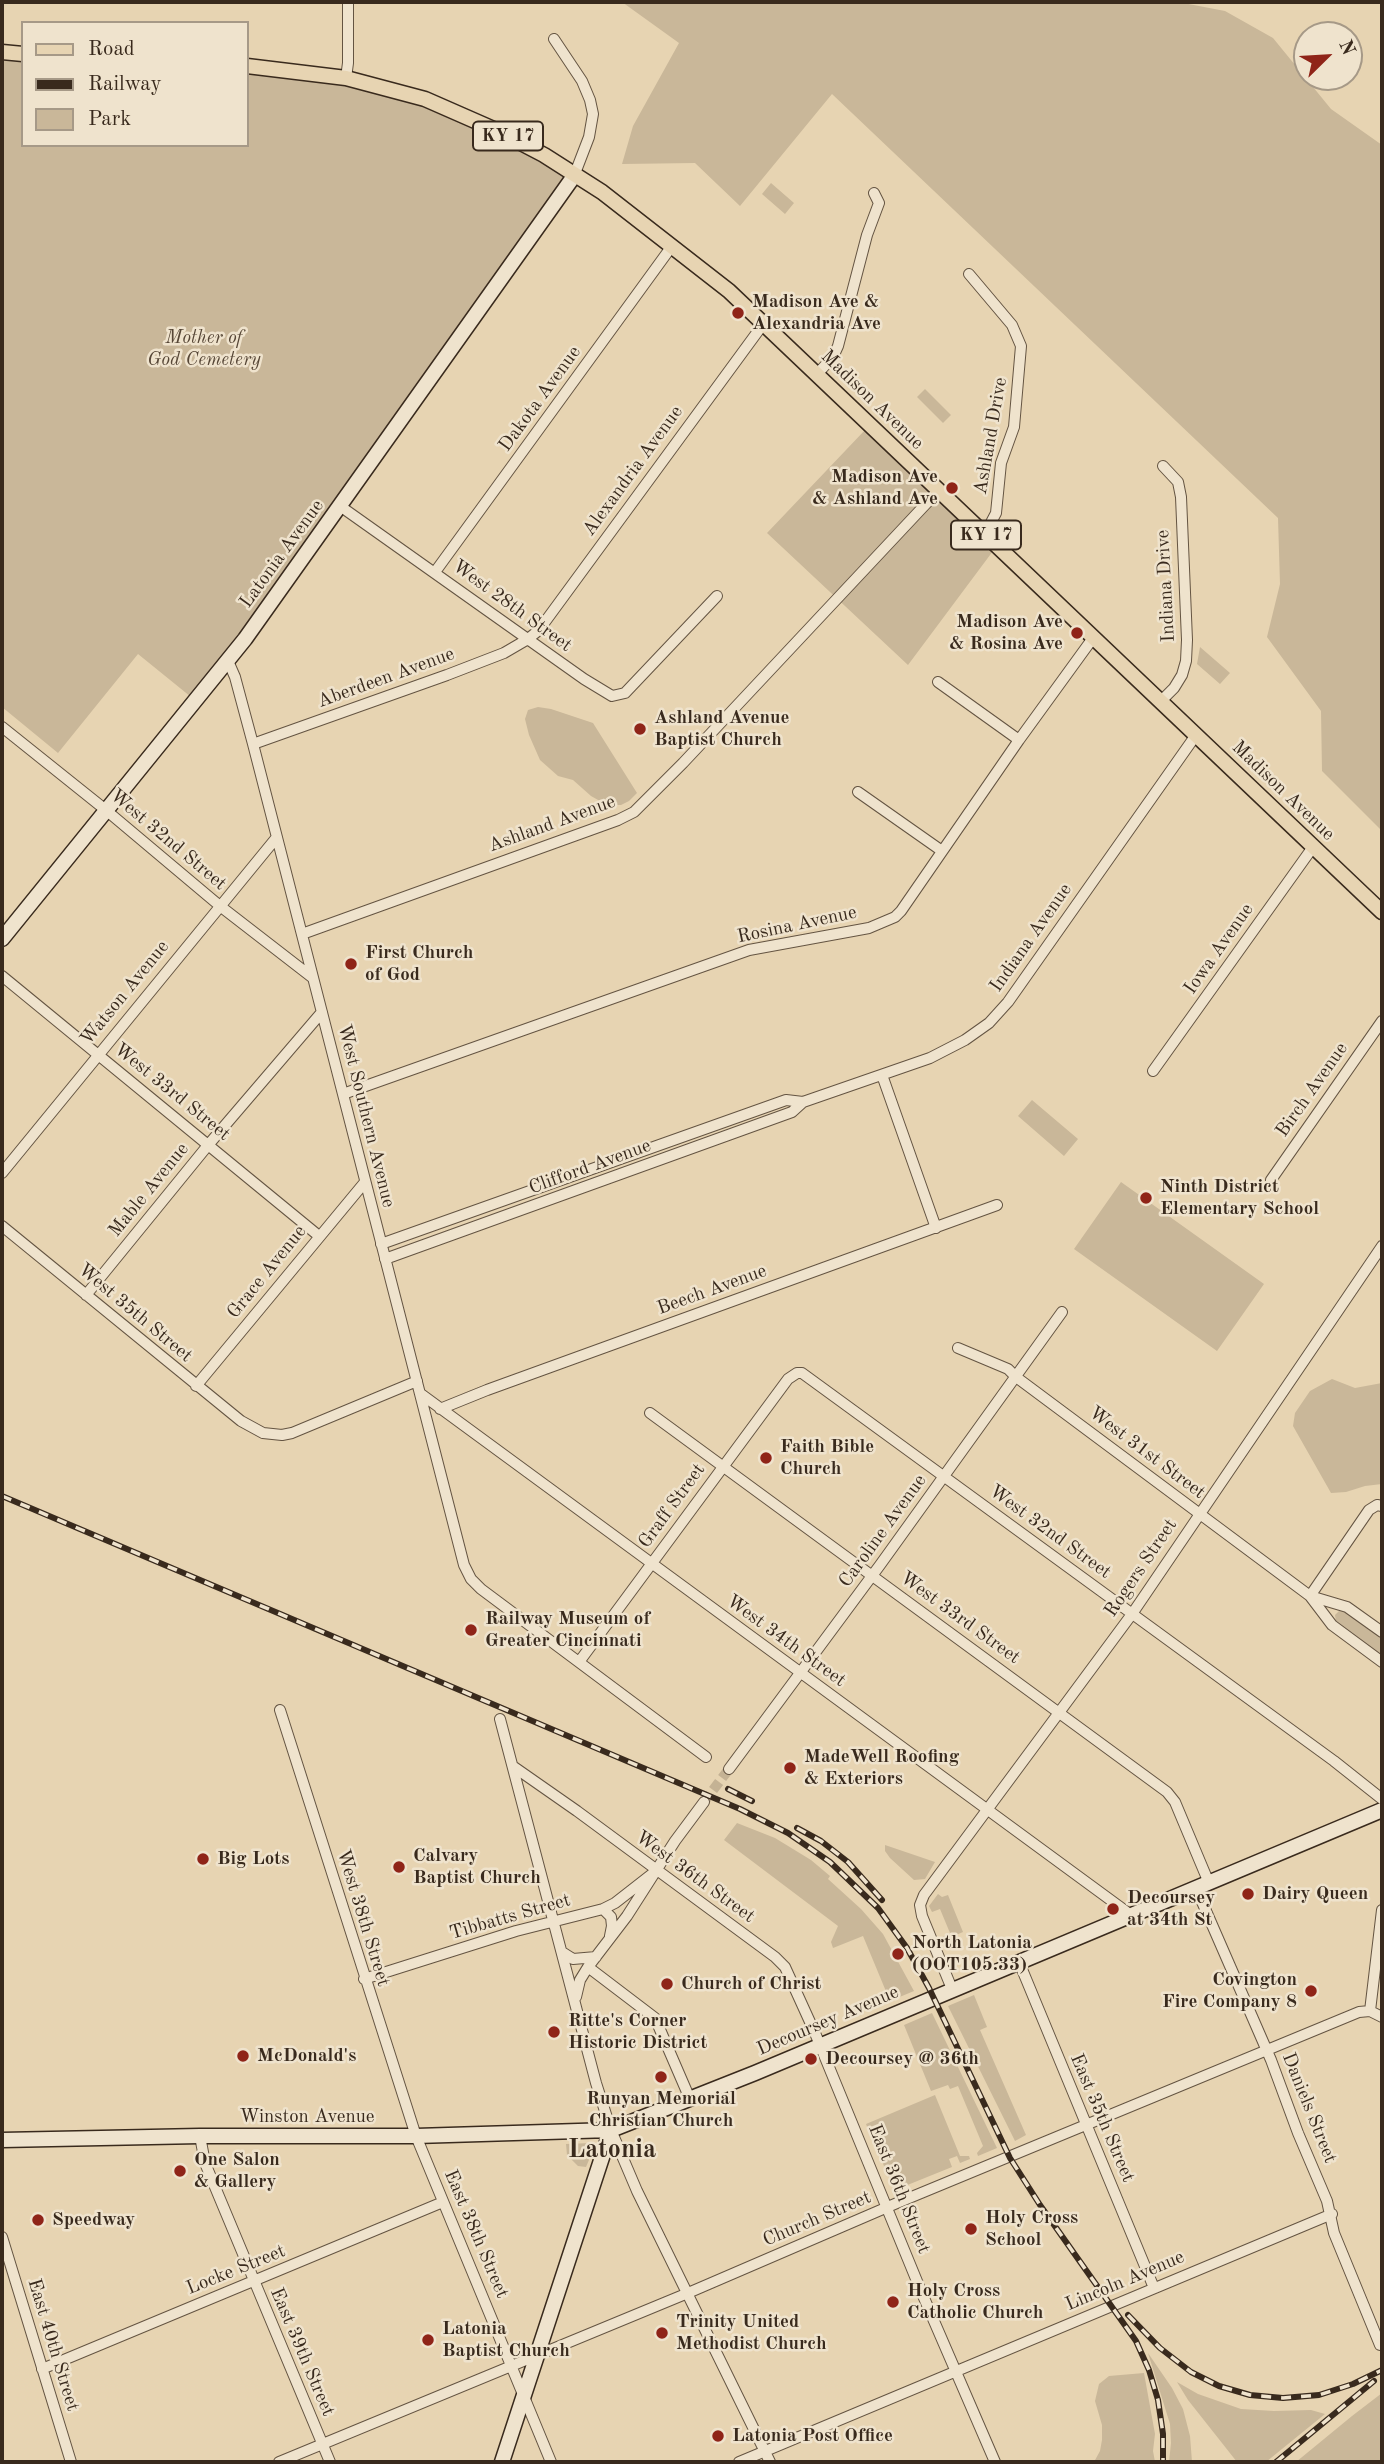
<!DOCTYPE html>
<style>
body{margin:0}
#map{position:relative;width:1384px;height:2464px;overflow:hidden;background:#e7d4b2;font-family:"Old Standard TT",serif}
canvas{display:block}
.frame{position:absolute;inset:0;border:4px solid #392a1d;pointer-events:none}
.legend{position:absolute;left:21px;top:21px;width:228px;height:126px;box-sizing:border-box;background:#efe3cd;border:2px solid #a69987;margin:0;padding:9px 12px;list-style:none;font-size:21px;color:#392a1d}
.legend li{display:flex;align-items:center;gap:14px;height:35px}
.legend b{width:35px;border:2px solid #a69987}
.north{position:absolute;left:1293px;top:21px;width:70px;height:70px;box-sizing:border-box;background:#efe3cd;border:2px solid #a69987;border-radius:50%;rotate:66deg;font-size:19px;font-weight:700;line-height:28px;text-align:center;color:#392a1d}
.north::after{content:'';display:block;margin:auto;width:24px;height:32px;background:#8f2418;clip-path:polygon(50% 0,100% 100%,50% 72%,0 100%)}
</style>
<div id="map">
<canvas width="1384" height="2464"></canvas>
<div class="frame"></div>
<ul class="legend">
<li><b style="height:9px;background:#e7d4b2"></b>Road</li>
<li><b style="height:9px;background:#392a1d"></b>Railway</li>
<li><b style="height:19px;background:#c9b799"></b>Park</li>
</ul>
<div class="north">N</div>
</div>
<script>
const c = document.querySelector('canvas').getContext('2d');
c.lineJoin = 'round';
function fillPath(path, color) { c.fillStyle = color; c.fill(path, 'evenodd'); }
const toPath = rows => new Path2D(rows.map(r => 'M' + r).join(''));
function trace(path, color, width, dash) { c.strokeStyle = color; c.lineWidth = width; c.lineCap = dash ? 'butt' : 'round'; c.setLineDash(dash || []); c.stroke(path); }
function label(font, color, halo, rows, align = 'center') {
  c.font = font + ' "Old Standard TT",serif'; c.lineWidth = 5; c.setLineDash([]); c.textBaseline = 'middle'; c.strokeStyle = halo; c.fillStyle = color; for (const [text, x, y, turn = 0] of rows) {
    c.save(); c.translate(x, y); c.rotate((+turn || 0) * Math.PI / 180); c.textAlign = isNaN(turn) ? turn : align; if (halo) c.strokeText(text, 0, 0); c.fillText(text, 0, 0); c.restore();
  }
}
const green = toPath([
 [622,2,1178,2,1225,11,1273,38,1331,109,1382,145,1382,831,1322,771,1321,711,1267,637,1280,584,1278,518,832,94,740,206,695,163,622,164,633,126,679,43],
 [2,52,23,54,23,145,247,145,247,66,425,99,574,176,196,701,138,654,58,753,2,707],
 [771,183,794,203,785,214,762,194],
 [925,389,951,415,943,423,917,397],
 [865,430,993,551,908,665,767,533],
 [1200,647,1230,673,1220,684,1197,664],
 [538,707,551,709,593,723,637,793,629,801,621,805,607,805,591,796,573,780,558,776,540,760,529,735,525,719,528,710],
 [1032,1100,1078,1139,1064,1156,1018,1116],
 [1121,1182,1264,1284,1217,1351,1074,1249],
 [1332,1379,1355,1388,1382,1383,1382,1484,1365,1486,1346,1492,1331,1493,1293,1426,1295,1413,1310,1391],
 [1339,1611,1347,1612,1382,1638,1382,1657,1336,1622,1335,1615],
 [737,1823,775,1838,811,1860,830,1876,828,1879,861,1909,883,1934,914,1991,890,2001,863,1936,833,1948,831,1942,838,1926,724,1840],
 [885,1845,935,1862,925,1879,914,1880,890,1858,885,1851],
 [938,1894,942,1897,948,1895,963,1932,944,1940,942,1937,950,1933,940,1909,932,1912,929,1906],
 [974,1995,987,2027,980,2030,1026,2135,1015,2141,948,2006],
 [932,2013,997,2148,978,2156,977,2153,983,2146,958,2086,950,2089,948,2085,931,2091,904,2025],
 [935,2095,960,2156,969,2156,970,2159,960,2163,957,2156,949,2159,952,2167,905,2186,899,2179,890,2180,866,2124],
 [591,2143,594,2148,586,2167,578,2166,567,2155,566,2144],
 [1148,2353,1172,2388,1183,2409,1190,2436,1192,2462,1169,2462,1171,2443,1170,2424],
 [1144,2373,1155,2434,1153,2451,1155,2462,1094,2462,1100,2451,1102,2440,1102,2425,1095,2401,1099,2384,1109,2376],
 [1177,2382,1198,2394,1241,2409,1274,2411,1311,2410,1325,2414,1266,2462,1237,2462,1188,2400],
 [1382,2393,1382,2462,1296,2462,1352,2416]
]);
const streetTunnel = toPath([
 [704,1802,729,1769]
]);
const street = toPath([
 [554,39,582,81,590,100,593,114,589,137,574,176],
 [346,78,348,63,348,2],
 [969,274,1012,325,1021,346,1014,427,1001,463,996,513,985,534],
 [817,374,833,357,838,346,867,235,879,203,874,193],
 [340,506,584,679,612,696,625,693,717,596],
 [435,572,672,246],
 [228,661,235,677,253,744,464,1565,471,1579,481,1589,706,1757],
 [938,682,1019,740],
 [1161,701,1174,688,1182,675,1186,661,1187,640,1181,497,1178,482,1163,466],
 [2,727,107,811,220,906,313,978],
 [253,744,447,675,504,653,528,639,539,630,764,323],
 [858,792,942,851],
 [302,934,618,820,634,812,683,763,939,490],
 [2,976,319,1236],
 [1153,1071,1313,847],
 [882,1075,936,1228],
 [343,1094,749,950,869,928,895,917,901,911,1019,740,1093,638],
 [2,1173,277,837],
 [1271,1180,1382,1021],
 [2,1226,241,1421,263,1433,282,1435,292,1433,417,1381],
 [381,1244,786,1100,803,1102],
 [385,1259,792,1112,803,1102,930,1058,965,1040,989,1023,1008,1002,1196,735],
 [86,1295,209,1144,322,1012],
 [958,1348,1008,1369,1016,1377,1310,1596,1332,1625,1382,1662],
 [196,1386,365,1182],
 [421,1394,1131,1915],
 [440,1409,487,1390,997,1205],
 [650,1413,1167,1792,1175,1802,1209,1883],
 [1310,1596,1369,1510,1377,1505,1382,1506],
 [1310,1596,1347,1607,1382,1632],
 [579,1662,788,1379,797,1373,802,1373,1334,1761,1382,1799],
 [280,1710,416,2136,551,2462],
 [500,1719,596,2083,611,2130,637,2191,770,2462],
 [514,1767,577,1811,775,1957,785,1967,815,2033,921,2291,995,2462],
 [729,1769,880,1565,1062,1312],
 [1196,1888,1271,2060,1298,2133,1327,2201,1334,2233,1380,2345],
 [603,1909,611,1917,612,1926,610,1936],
 [562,1952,573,1959,596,1957],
 [1019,1962,1154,2288],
 [588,1967,655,2018,690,2099],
 [364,1979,516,1931,603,1909,615,1903,656,1871],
 [952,1989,922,1916,920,1905,924,1895,1132,1614,1382,1246],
 [576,1997,580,1980,588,1967,627,1916,675,1841,704,1802],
 [1370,2011,1382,1910],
 [1370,2011,1382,2017],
 [200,2136,205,2163,330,2462],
 [2,2237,71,2462],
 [42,2369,443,2202],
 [279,2462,688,2293,897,2203,1359,2012,1370,2011],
 [739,2462,1332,2214]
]);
const secondary = toPath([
 [2,939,245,639,574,176],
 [2,2140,200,2136,416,2136,611,2130,755,2073,1382,1810],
 [502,2462,611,2130]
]);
const primary = toPath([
 [2,52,23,54],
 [247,66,346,78,425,99,498,131,544,155,602,192,729,291,1382,912]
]);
const rail = toPath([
 [2,1496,740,1809,788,1833,830,1862,878,1908,907,1948,929,1988,1010,2158,1040,2205,1136,2341,1149,2370,1158,2400,1163,2434,1163,2462],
 [728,1789,752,1801],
 [797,1828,821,1841,848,1862,882,1900],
 [1128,2315,1160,2348,1191,2372,1219,2386,1250,2395,1283,2398,1319,2395,1353,2384,1382,2370],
 [1276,2462,1374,2381]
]);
const markers = [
 [738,313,7,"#8f2418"],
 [952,488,7,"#8f2418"],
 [1077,633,7,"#8f2418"],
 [640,729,7,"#8f2418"],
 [351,964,7,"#8f2418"],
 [1146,1198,7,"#8f2418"],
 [766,1458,7,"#8f2418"],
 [471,1630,7,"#8f2418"],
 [790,1768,7,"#8f2418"],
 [203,1859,7,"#8f2418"],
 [399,1867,7,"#8f2418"],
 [1248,1894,7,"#8f2418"],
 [1113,1909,7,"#8f2418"],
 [898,1954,7,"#8f2418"],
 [667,1984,7,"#8f2418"],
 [1311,1991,7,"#8f2418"],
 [554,2032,7,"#8f2418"],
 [243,2056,7,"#8f2418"],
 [811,2059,7,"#8f2418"],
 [661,2077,7,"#8f2418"],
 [180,2171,7,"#8f2418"],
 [38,2220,7,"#8f2418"],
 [971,2229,7,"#8f2418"],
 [893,2302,7,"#8f2418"],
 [662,2333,7,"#8f2418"],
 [428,2340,7,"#8f2418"],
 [718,2436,7,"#8f2418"]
];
const shields = [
 [508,136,70],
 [986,535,70]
];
const shieldNames = [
 ["KY 17",508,136],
 ["KY 17",986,535]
];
const poiNames = [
 ["Madison Ave &",752,302],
 ["Alexandria Ave",752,324],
 ["Madison Ave",938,477,"right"],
 ["& Ashland Ave",938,499,"right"],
 ["Madison Ave",1063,622,"right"],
 ["& Rosina Ave",1063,644,"right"],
 ["Ashland Avenue",654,718],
 ["Baptist Church",654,740],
 ["First Church",365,953],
 ["of God",365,975],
 ["Ninth District",1160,1187],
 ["Elementary School",1160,1209],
 ["Faith Bible",780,1447],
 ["Church",780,1469],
 ["Railway Museum of",485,1619],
 ["Greater Cincinnati",485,1641],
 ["MadeWell Roofing",804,1757],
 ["& Exteriors",804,1779],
 ["Calvary",413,1856],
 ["Baptist Church",413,1878],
 ["Big Lots",217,1859],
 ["Dairy Queen",1262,1894],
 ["Decoursey",1127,1898],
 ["at 34th St",1127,1920],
 ["North Latonia",912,1943],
 ["(OOT105.33)",912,1965],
 ["Covington",1297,1980,"right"],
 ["Fire Company 8",1297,2002,"right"],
 ["Church of Christ",681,1984],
 ["Ritte's Corner",568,2021],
 ["Historic District",568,2043],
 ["McDonald's",257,2056],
 ["Decoursey @ 36th",825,2059],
 ["Runyan Memorial",661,2099,"center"],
 ["Christian Church",661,2121,"center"],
 ["One Salon",194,2160],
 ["& Gallery",194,2182],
 ["Holy Cross",985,2218],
 ["School",985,2240],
 ["Speedway",52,2220],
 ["Holy Cross",907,2291],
 ["Catholic Church",907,2313],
 ["Trinity United",676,2322],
 ["Methodist Church",676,2344],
 ["Latonia",442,2329],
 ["Baptist Church",442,2351],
 ["Latonia Post Office",732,2436]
];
const parkNames = [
 ["Mother of",204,338],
 ["God Cemetery",204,360]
];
const streetNames = [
 ["Dakota Avenue",540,399,-54],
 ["Madison Avenue",872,400,44],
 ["Ashland Drive",991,436,-80],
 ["Alexandria Avenue",633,471,-54],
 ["Latonia Avenue",282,554,-54],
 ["Indiana Drive",1166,586,-93],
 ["West 28th Street",512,606,36],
 ["Aberdeen Avenue",386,678,-20],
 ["Madison Avenue",1283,791,44],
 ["Ashland Avenue",552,824,-20],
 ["West 32nd Street",168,840,40],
 ["Rosina Avenue",797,925,-12],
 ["Indiana Avenue",1031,938,-55],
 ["Iowa Avenue",1219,949,-55],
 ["Watson Avenue",125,993,-51],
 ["Birch Avenue",1312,1090,-55],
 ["West 33rd Street",172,1092,39],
 ["West Southern Avenue",366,1116,76],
 ["Clifford Avenue",590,1167,-20],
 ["Mable Avenue",149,1190,-51],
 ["Grace Avenue",267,1272,-51],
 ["Beech Avenue",712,1290,-20],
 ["West 35th Street",135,1313,40],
 ["West 31st Street",1147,1453,37],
 ["Graff Street",672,1506,-54],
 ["Caroline Avenue",883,1531,-54],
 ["West 32nd Street",1050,1532,36],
 ["Rogers Street",1141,1568,-56],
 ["West 33rd Street",960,1618,36],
 ["West 34th Street",786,1641,36],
 ["West 36th Street",695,1877,36],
 ["Tibbatts Street",510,1917,-16],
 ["West 38th Street",363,1918,73],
 ["Decoursey Avenue",828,2021,-23],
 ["Daniels Street",1309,2108,68],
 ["Winston Avenue",307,2117],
 ["East 35th Street",1102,2118,67],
 ["East 36th Street",899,2189,68],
 ["Church Street",817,2219,-23],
 ["East 38th Street",476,2234,67],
 ["Locke Street",236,2270,-22],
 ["Lincoln Avenue",1125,2281,-23],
 ["East 40th Street",53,2345,73],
 ["East 39th Street",302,2352,67]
];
const districtNames = [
 ["Latonia",612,2150]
];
fillPath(green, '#c9b799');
trace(streetTunnel, '#c4b294', 10, [10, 5]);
trace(street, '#645442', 12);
trace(secondary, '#392a1d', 17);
trace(primary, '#392a1d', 17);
trace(street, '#efe3cd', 10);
trace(secondary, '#efe3cd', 14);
trace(primary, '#e7d4b2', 14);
trace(rail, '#392a1d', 6);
trace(rail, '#efe3cd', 3.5, [10]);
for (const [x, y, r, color] of markers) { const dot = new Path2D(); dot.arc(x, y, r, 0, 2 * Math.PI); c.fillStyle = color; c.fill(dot); trace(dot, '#efe3cd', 2.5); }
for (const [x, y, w] of shields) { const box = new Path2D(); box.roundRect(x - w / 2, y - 14.5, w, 29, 5); c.fillStyle = '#efe3cd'; c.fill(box); trace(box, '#392a1d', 2); }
label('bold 18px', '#392a1d', null, shieldNames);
label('bold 19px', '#392a1d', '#efe3cd', poiNames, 'left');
label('italic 19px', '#564636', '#efe3cd', parkNames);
label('19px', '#392a1d', '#efe3cd', streetNames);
label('bold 26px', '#392a1d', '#efe3cd', districtNames);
</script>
